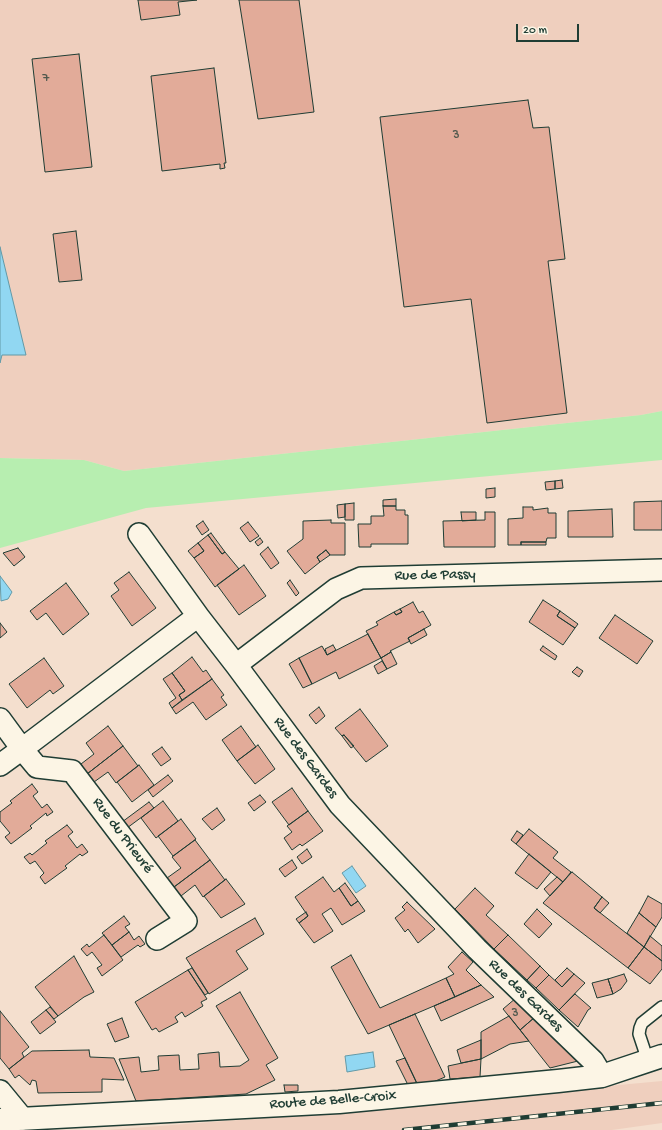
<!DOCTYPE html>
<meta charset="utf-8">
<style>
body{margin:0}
#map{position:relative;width:662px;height:1130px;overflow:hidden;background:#f4dfce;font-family:"Gochi Hand",sans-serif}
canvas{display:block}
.scale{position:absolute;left:516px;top:24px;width:63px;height:18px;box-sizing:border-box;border:2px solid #1f3d34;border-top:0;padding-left:5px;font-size:12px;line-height:14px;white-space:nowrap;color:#1f3d34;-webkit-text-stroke:3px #fcf5e5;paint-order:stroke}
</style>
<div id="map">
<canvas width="662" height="1130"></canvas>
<div class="scale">20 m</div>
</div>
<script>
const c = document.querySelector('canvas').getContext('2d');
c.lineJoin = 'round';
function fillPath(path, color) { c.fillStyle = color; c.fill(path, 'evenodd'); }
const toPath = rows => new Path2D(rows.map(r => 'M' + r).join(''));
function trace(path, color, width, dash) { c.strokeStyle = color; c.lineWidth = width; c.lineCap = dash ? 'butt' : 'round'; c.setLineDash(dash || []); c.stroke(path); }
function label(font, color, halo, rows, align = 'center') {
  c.font = font + ' "Gochi Hand",sans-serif'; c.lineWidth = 3; c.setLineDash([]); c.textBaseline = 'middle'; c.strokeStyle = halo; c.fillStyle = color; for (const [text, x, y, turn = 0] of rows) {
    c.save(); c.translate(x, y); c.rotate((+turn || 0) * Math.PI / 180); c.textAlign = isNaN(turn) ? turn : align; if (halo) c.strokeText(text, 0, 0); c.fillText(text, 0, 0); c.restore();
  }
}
const built = toPath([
 [0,0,662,0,662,411,641,415,124,471,84,460,0,458],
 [662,1081,662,1123,612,1130,106,1130,252,1119]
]);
const green = toPath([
 [662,411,662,460,146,508,0,548,0,458,84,460,124,471,641,415]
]);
const water = toPath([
 [0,247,26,355,2,355,0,363,0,247],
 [0,576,12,592,8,599,1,601,0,576],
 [352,866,366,886,356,893,342,873,352,866],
 [373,1052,375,1067,347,1072,345,1056,373,1052]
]);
const building = toPath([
 [138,0,197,0,178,2,180,15,141,20,138,0],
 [239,0,299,0,314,112,258,119,239,0],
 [79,54,92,167,45,172,32,59,79,54],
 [214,68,226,163,224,163,225,168,220,169,220,164,162,171,151,76,214,68],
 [528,100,533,128,549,127,565,259,548,261,567,413,487,423,471,299,404,307,380,117,528,100],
 [76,231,82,280,59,282,53,234,76,231],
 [562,480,563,488,555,489,555,481,562,480],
 [555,481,555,489,546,490,545,482,555,481],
 [495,488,495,497,486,498,486,489,495,488],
 [396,499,396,506,383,506,383,500,396,499],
 [662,501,662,530,634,530,634,502,662,501],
 [354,503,354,520,345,520,345,504,354,503],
 [345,504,345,517,338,518,337,505,345,504],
 [383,506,396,506,396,510,405,510,405,515,408,515,408,544,371,544,371,547,359,547,358,524,371,524,371,516,384,516,383,506],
 [523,507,533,507,533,510,548,508,548,513,556,513,556,538,547,538,546,542,521,542,521,545,508,545,508,519,523,518,523,507],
 [612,509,613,537,568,537,568,511,612,509],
 [461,512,476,512,476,520,462,521,461,512],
 [485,512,495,512,495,547,444,547,443,521,485,520,485,512],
 [331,520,331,523,345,523,345,555,330,555,326,550,317,557,320,562,305,574,287,551,303,539,303,521,331,520],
 [203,521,209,530,202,535,196,526,203,521],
 [248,522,259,536,250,542,240,528,248,522],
 [211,533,225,552,222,554,208,535,211,533],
 [208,535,222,554,225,552,239,569,215,587,194,558,204,551,198,543,208,535],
 [260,538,263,542,258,546,255,542,260,538],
 [521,542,546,542,546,545,521,545,521,542],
 [198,543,204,551,194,558,188,551,198,543],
 [268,547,279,563,271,569,260,554,268,547],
 [18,548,25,557,14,566,3,553,18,548],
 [326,550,330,555,320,562,317,557,326,550],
 [244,565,266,596,239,615,217,585,244,565],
 [129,572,156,608,132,626,111,596,119,590,114,583,129,572],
 [290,580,299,593,296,596,287,583,290,580],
 [66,583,89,614,63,635,46,613,37,620,30,611,66,583],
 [543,600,560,611,557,616,575,628,563,645,529,622,543,600],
 [413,602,419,613,423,611,431,625,408,638,410,641,390,651,391,652,381,658,366,631,378,625,376,622,394,612,396,615,402,612,400,609,413,602],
 [400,609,402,612,396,615,394,612,400,609],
 [560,611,578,624,575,628,557,616,560,611],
 [615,615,653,641,637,664,599,638,615,615],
 [0,623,7,632,0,638,0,623],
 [424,629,427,635,411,644,408,638,424,629],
 [368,634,381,658,339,679,336,672,312,684,299,658,322,646,327,655,368,634],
 [333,645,336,650,327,655,325,649,333,645],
 [543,646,557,656,555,660,540,650,543,646],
 [391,652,397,664,387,669,381,658,391,652],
 [192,657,203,672,206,670,212,679,182,700,179,695,185,691,172,673,192,657],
 [44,658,64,686,53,694,50,690,27,708,9,684,44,658],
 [299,658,312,684,303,688,289,664,299,658],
 [382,661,387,669,378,674,374,666,382,661],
 [577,667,583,671,579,677,572,672,577,667],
 [172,673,185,691,179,695,182,700,172,708,169,703,176,698,163,679,172,673],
 [212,679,224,695,221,697,227,705,206,720,193,702,176,714,172,708,212,679],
 [319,707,325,716,316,724,309,715,319,707],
 [360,709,388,746,366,762,344,735,342,736,335,728,360,709],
 [108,726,123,746,87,774,81,764,94,754,86,743,108,726],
 [241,726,256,747,237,761,222,740,241,726],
 [344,735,354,746,351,748,342,736,344,735],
 [258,745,275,769,255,784,237,761,258,745],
 [123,746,138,766,116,783,108,772,94,782,87,774,123,746],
 [162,747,171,759,161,766,152,754,162,747],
 [139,765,154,785,132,802,117,782,139,765],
 [168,775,173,781,153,797,148,790,168,775],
 [32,784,38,792,33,796,42,808,47,804,53,812,47,816,46,813,30,826,32,828,11,844,5,837,10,833,0,821,0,812,12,803,10,801,32,784],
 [292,788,308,811,289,825,272,802,292,788],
 [260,795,266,802,254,811,248,803,260,795],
 [163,801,178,821,156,838,141,818,163,801],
 [149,802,154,808,127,828,122,822,149,802],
 [217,808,225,820,212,830,202,819,217,808],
 [308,811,323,831,302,846,300,844,292,850,284,838,292,832,287,826,308,811],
 [181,819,196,839,173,856,158,836,181,819],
 [67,825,73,832,68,836,77,848,82,844,88,852,82,856,80,854,65,866,67,868,45,884,40,877,44,873,35,861,30,864,24,857,30,853,32,855,47,843,45,841,67,825],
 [529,829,558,852,553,858,571,872,563,882,516,844,529,829],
 [517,831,523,835,516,844,511,840,517,831],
 [195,840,210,860,174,887,167,878,181,868,172,857,195,840],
 [307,849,312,857,302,864,297,857,307,849],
 [529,854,551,872,537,889,515,873,529,854],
 [210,860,225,880,203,897,195,885,181,896,174,887,210,860],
 [292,860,297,868,285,877,279,869,292,860],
 [572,872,602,897,594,908,644,947,628,968,543,903,572,872],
 [323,877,334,892,339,888,351,906,358,901,365,911,342,925,331,908,322,914,333,931,314,943,299,923,308,916,295,897,323,877],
 [557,877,563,882,550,896,544,889,557,877],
 [226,879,245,904,221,918,204,896,226,879],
 [345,883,358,901,351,906,339,888,345,883],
 [475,888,494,906,486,915,508,935,494,949,455,909,475,888],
 [648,896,662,904,662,917,656,927,639,913,648,896],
 [602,897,609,903,600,913,594,908,602,897],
 [407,902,435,929,418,943,408,929,405,932,395,918,405,910,402,907,407,902],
 [537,909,552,924,539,938,524,924,537,909],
 [306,912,308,916,299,923,296,919,306,912],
 [639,913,656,927,644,947,627,933,639,913],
 [124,916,130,924,125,927,129,932,112,945,102,933,124,916],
 [255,918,264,934,236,951,248,969,209,994,186,958,255,918],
 [129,932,134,940,139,936,145,944,140,947,138,945,121,957,112,945,129,932],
 [104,935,123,960,102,976,97,968,102,965,92,952,87,956,81,949,87,944,89,947,104,935],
 [508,935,540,966,527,980,494,949,508,935],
 [650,936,662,946,662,961,644,947,650,936],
 [644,947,662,961,662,969,650,984,628,968,644,947],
 [462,952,473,962,466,970,481,985,455,997,446,978,454,974,448,967,462,952],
 [351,955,380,1008,446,978,455,997,368,1034,331,967,351,955],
 [74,956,94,992,84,997,58,1016,35,987,74,956],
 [540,966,549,975,536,988,527,980,540,966],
 [192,968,208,993,205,995,188,970,192,968],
 [567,968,574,974,562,987,555,980,567,968],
 [188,970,207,999,201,1002,203,1006,185,1017,182,1012,175,1017,178,1022,159,1032,156,1028,152,1030,135,1002,188,970],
 [574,974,585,983,559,1010,536,988,549,975,562,987,574,974],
 [624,974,627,981,621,989,613,994,608,979,624,974],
 [608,979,613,994,597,998,592,983,608,979],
 [481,985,494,997,441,1021,434,1006,481,985],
 [240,992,278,1058,266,1065,275,1080,246,1094,136,1101,119,1059,139,1057,141,1072,159,1070,158,1056,179,1055,180,1070,199,1069,198,1054,219,1052,220,1067,240,1066,249,1060,216,1006,240,992],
 [575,994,591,1008,588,1010,578,1027,559,1010,575,994],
 [516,998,535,1017,520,1030,503,1009,516,998],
 [50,1007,58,1016,54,1019,46,1010,50,1007],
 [46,1010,56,1022,40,1034,31,1022,46,1010],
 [0,1011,29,1047,22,1053,24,1057,9,1069,0,1058,0,1011],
 [415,1014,445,1077,419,1088,389,1025,415,1014],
 [509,1016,529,1041,510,1044,481,1059,481,1032,509,1016],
 [535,1017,578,1061,550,1068,520,1030,535,1017],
 [122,1018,129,1037,115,1042,107,1024,122,1018],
 [481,1040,481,1059,461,1063,457,1050,481,1040],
 [89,1050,90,1057,114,1058,124,1080,102,1079,102,1092,38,1093,36,1081,32,1080,30,1085,19,1075,15,1078,9,1069,32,1051,89,1050],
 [405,1058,415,1079,419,1088,410,1089,396,1061,405,1058],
 [481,1059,480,1077,450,1079,448,1066,481,1059],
 [284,1085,298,1085,298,1091,285,1092,284,1085]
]);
const service = toPath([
 [647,1061,644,1049,639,1034,640,1028,642,1023,662,1007]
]);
const minor = toPath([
 [139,534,198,616],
 [236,665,336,589,361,578,662,570],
 [0,719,22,749,198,616,236,665,340,805,477,949,593,1061,602,1076],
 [0,765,22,749,37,767,72,771,186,921,157,939],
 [0,1091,23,1119]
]);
const tertiary = toPath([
 [0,1120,339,1102,558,1081,602,1076,662,1056]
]);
const rail = toPath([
 [404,1130,662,1103]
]);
const numberNames = [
 ["7",46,79],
 ["3",456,136],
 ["3",515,1014]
];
const streetNames = [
 ["Rue de Passy",435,576,-1],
 ["Rue des Gardes",305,758,53],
 ["Rue du Prieuré",122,836,53],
 ["Rue des Gardes",525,996,44],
 ["Route de Belle-Croix",333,1101,-4]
];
fillPath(built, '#efcfbe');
fillPath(green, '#b7eeb0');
fillPath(water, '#91d7f2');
trace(water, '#6399a6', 1);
fillPath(building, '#e2ab99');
trace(building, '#1f3d34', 1);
trace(service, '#1f3d34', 14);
trace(minor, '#1f3d34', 24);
trace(tertiary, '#1f3d34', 25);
trace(service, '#fcf5e5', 11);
trace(minor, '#fcf5e5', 21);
trace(tertiary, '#fcf5e5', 22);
trace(rail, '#1f3d34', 4.5);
trace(rail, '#fcf5e5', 3, [9]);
label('13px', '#50584d', null, numberNames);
label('15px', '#1f3d34', '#fcf5e5', streetNames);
</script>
